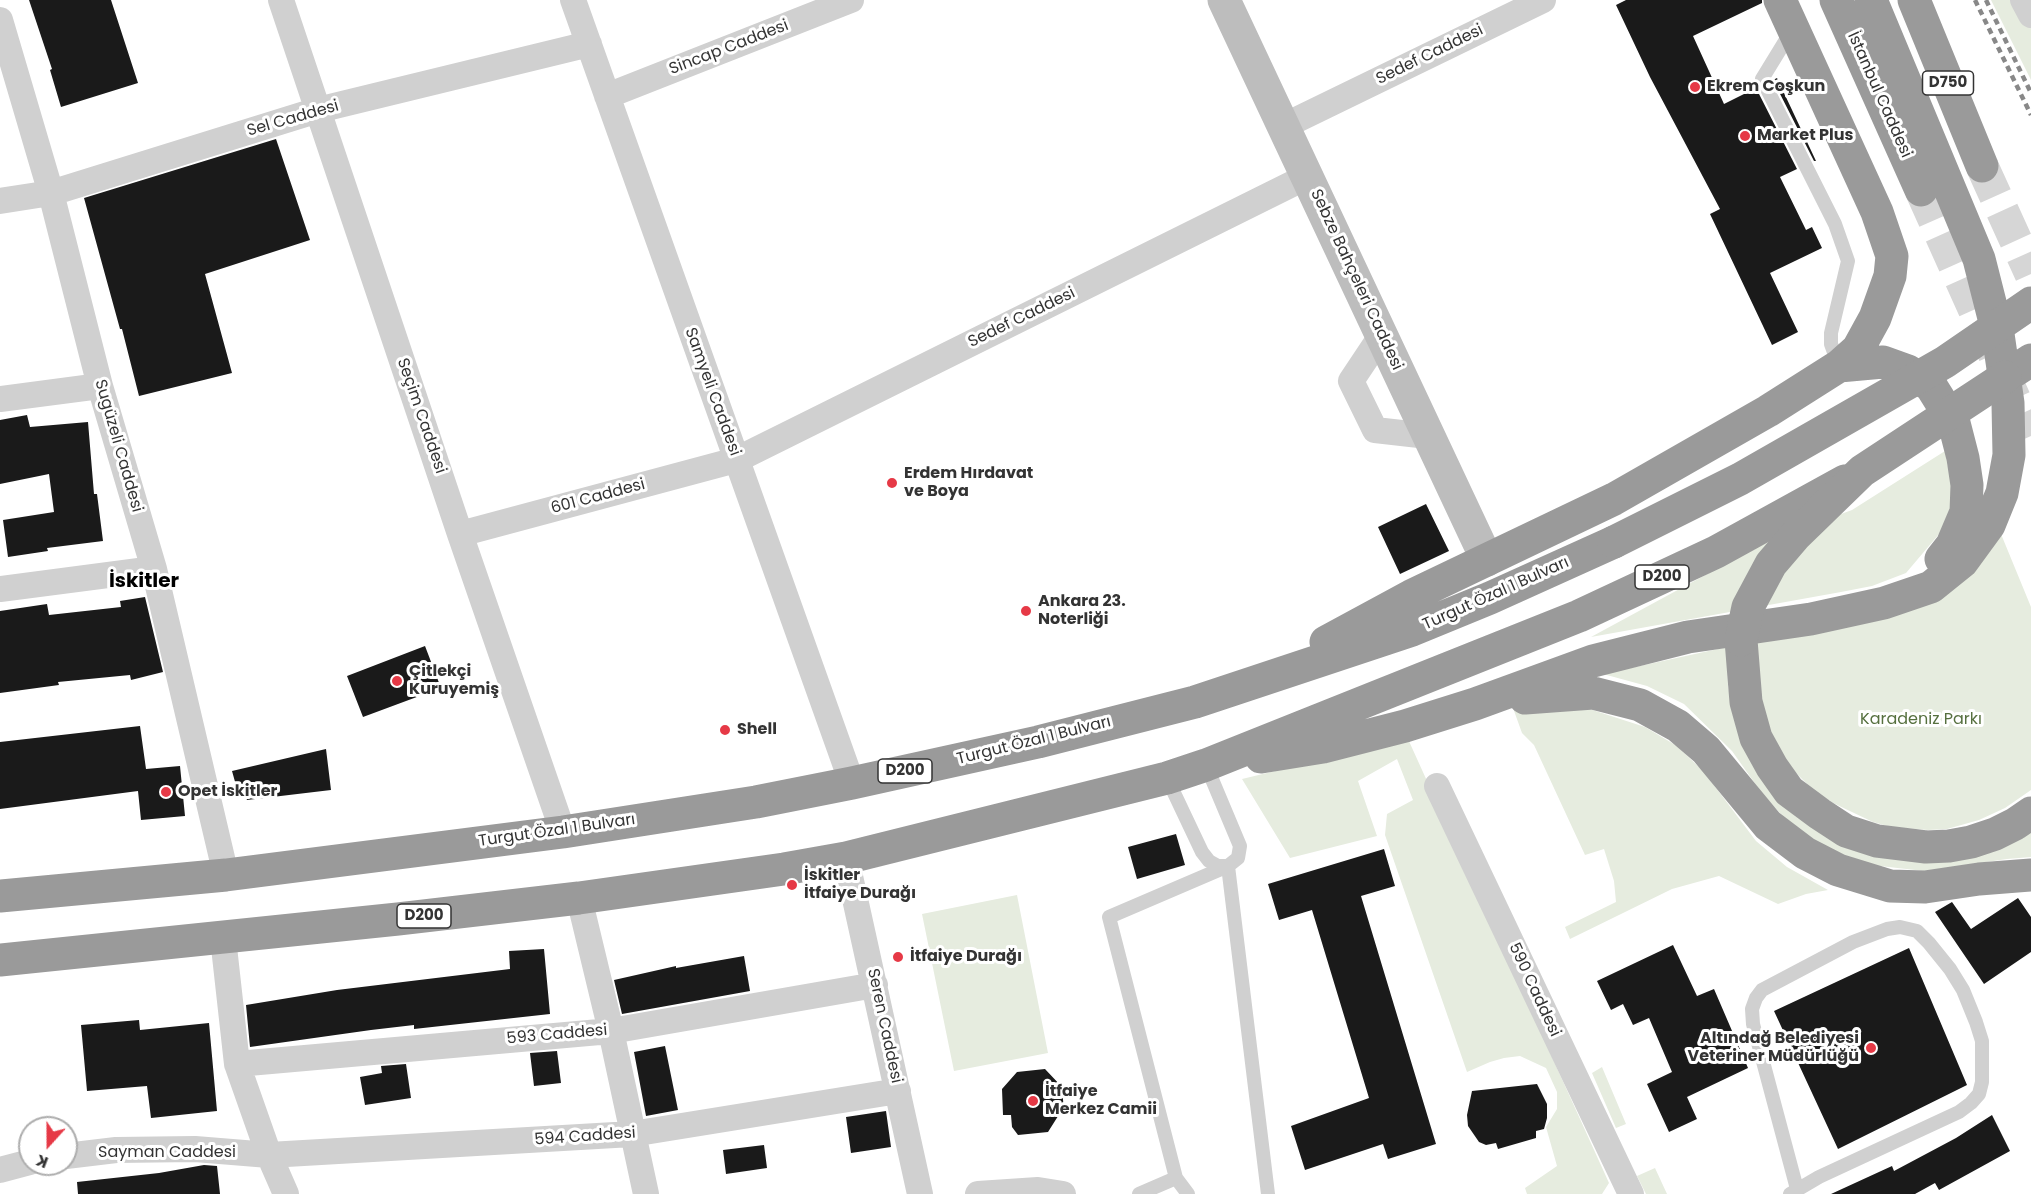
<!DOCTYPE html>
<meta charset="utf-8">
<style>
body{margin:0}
#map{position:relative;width:2031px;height:1194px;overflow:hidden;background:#fff;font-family:Poppins,sans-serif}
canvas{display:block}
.north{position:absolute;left:18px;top:1116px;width:60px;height:60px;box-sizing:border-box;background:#fff;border:2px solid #adadad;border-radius:50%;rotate:201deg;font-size:16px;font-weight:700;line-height:24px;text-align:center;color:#333}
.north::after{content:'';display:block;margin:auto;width:21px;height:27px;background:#e63946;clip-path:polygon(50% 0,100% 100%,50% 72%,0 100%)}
</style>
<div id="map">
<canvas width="2031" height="1194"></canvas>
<div class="north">K</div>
</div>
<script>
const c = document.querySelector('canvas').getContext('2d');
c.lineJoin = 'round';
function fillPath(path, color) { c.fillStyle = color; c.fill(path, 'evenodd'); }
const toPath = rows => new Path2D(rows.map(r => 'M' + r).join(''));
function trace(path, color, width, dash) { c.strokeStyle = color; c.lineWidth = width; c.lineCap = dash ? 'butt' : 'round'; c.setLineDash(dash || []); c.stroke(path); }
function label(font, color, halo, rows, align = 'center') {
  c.font = font + ' Poppins,sans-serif'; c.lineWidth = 6; c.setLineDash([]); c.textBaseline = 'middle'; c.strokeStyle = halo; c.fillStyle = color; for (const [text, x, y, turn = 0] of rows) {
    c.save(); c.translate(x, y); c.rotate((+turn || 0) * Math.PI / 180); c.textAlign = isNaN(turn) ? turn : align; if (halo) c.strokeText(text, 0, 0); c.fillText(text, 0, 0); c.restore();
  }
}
const green = toPath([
 [1991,0,2031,0,2031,80],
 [1945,451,1953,491,1951,509,1945,527,1906,573,1872,586,1841,592,1591,637,1768,541,1852,510],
 [2001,534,2031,607,2031,790,2005,808,1979,820,1947,829,1928,830,1891,827,1873,822,1833,803,1812,789,1782,759,1759,710,1754,638,1835,625],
 [1727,647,1728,686,1733,712,1839,843,2031,830,2031,857,2007,859,1924,871,1880,866,1849,858,1811,840,1787,821,1761,792,1732,751,1684,704,1647,686,1603,674],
 [1571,703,1645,727,1677,746,1704,772,1756,841,1787,867,1828,890,1806,894,1778,904,1719,876,1672,889,1570,939,1565,927,1616,902,1614,881,1604,849,1585,855,1534,745,1522,733,1513,708],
 [1408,739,1609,1183,1602,1194,1527,1194,1525,1188,1557,1166,1546,1127,1557,1109,1557,1092,1546,1068,1520,1056,1504,1058,1490,1062,1467,1072,1385,835,1387,814,1413,800,1397,759,1358,781,1377,836,1290,858,1242,779],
 [1017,895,1048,1053,954,1071,922,914],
 [1602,1067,1626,1124,1616,1128,1592,1073],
 [1655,1168,1667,1194,1646,1194,1637,1176]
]);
const building = toPath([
 [29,0,111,0,138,83,61,107,50,70,52,69],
 [1626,0,1762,0,1762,3,1693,36,1724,104,1756,88,1797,169,1780,177,1806,230,1812,227,1822,248,1770,273,1798,332,1772,345,1710,214,1720,209,1650,77,1616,5],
 [1777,78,1816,161,1814,161,1773,80],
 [276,139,310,240,205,274,232,373,139,396,122,329,120,329,84,198],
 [27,415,30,427,88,422,94,494,97,494,103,541,47,548,48,551,8,557,3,520,54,512,49,474,0,484,0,420],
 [1426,504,1449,551,1400,574,1378,527],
 [145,597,163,672,131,680,130,675,58,682,59,685,0,693,0,611,47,604,49,615,121,607,120,601],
 [425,646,441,688,363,717,347,676],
 [140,726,146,769,180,766,185,816,141,820,138,791,0,809,0,742],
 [326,749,331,790,247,800,245,795,239,796,232,771],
 [1176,834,1185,865,1137,879,1128,847],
 [1384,849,1395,886,1361,896,1436,1144,1388,1159,1383,1144,1305,1170,1291,1126,1369,1098,1312,910,1279,920,1268,884],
 [2018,898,2031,917,2031,952,1984,984,1935,912,1952,902,1971,929],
 [1673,945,1697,996,1714,989,1748,1068,1687,1097,1697,1119,1669,1132,1647,1084,1672,1072,1649,1018,1633,1025,1623,1004,1611,1010,1597,981],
 [1909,948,1967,1085,1838,1149,1774,1011],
 [544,949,550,1014,414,1029,414,1025,371,1030,250,1047,246,1005,337,990,510,969,509,951],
 [744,956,750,991,622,1014,614,980,676,966,676,968],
 [139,1020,140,1030,209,1023,217,1111,151,1118,147,1086,87,1091,81,1025],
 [665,1046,678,1110,646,1116,634,1052],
 [557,1051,561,1083,534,1086,530,1053],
 [406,1064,411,1098,365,1105,360,1077,382,1073,381,1066],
 [1045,1069,1062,1087,1064,1112,1060,1113,1048,1132,1018,1135,1012,1127,1011,1115,1003,1115,1002,1089,1017,1072],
 [1537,1084,1547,1104,1547,1118,1544,1129,1536,1131,1536,1138,1498,1149,1496,1143,1486,1145,1479,1142,1468,1126,1467,1115,1472,1091],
 [886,1111,891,1147,851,1153,846,1117],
 [1992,1115,2010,1151,1939,1190,1935,1183,1915,1194,1831,1194,1892,1166,1894,1171,1956,1138],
 [764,1145,767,1168,726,1174,723,1150],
 [204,1165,217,1166,220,1194,78,1194,77,1182,159,1173]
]);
const highwayTunnel = toPath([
 [1982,166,2031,274],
 [1921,190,2031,436]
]);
const lane = toPath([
 [1792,30,1762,79,1835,224,1848,261,1831,333,1831,344,1839,366],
 [1167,778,1202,852,1209,861,1218,866,1228,866,1238,858,1240,846,1206,765],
 [1139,1194,1176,1178],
 [1188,1194,1176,1178,1109,917,1228,866,1268,1194],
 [1790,1194,1819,1177,1959,1112,1971,1103,1979,1094,1982,1082,1982,1041,1976,1022,1963,990,1950,969,1929,943,1917,931,1900,927,1887,929,1853,942,1762,990,1756,998,1752,1009,1753,1024,1797,1189]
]);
const street = toPath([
 [281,0,460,534,563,832],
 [573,0,852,783],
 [2023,0,2031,15],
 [0,20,51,193,100,386,154,569,226,875],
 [607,96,851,0],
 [1284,126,1543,0],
 [0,201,51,193,318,110,589,44],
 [1381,336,1351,381,1375,430,1428,436],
 [0,399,100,386],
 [460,534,736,460,1308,176],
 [0,589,154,569],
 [1437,786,1631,1194],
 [846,858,920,1194],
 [579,898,611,1031,646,1194],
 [223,938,237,1064,269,1155,286,1194],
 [237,1064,611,1031,875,985],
 [66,1156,116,1150,195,1149,269,1155,632,1134,898,1091],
 [0,1170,30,1162],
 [978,1194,1038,1190,1063,1194]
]);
const secondary = toPath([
 [1224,0,1487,560]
]);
const highway = toPath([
 [1836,0,1921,190],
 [1914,0,1982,166],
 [1839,366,1883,362,1908,371,1931,386,1954,423,1963,458,1967,485,1966,512,1952,545,1941,559],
 [2005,377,2031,360],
 [1741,640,1746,702,1756,738,1772,767,1789,791,1820,814,1846,831,1877,841,1926,847,1949,846,1971,842,1995,834,2015,824,2031,813],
 [1326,642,1411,596,1614,499,1768,411,1839,366,1858,349,1875,318,1890,276,1892,256,1877,212,1780,0],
 [1525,698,1593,693,1640,705,1678,726,1706,750,1768,825,1805,853,1838,870,1890,886,1925,887,1979,879,2031,875],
 [1261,757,1323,747,1405,726,1475,704,1593,661,1688,637,1811,619,1884,603,1931,587,1962,562,1989,525,2002,493,2009,455,2008,403,1998,334,1979,259,1871,0],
 [0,896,226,875,563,832,756,802,852,783,1038,742,1195,702,1412,630,1490,598,1614,542],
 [0,960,398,919,579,898,784,869,846,858,1167,778,1206,765,1579,616,1716,552,1845,481]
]);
const rail = toPath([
 [1975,0,2031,115],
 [1986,0,2031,93]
]);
const highwayBridge = toPath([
 [1614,542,1740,479,1945,362,2031,303],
 [1741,640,1748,607,1771,564,1795,536,1862,471,2005,377]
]);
const markers = [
 [1695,87,6,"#e63946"],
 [1745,136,6,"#e63946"],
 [892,483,6,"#e63946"],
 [1026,611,6,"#e63946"],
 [397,681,6,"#e63946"],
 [725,730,6,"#e63946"],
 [166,792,6,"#e63946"],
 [792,885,6,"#e63946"],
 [898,957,6,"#e63946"],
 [1871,1048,6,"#e63946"],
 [1033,1101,6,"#e63946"]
];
const shields = [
 [1948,83,51],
 [1662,577,54],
 [905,771,54],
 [424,916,54]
];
const shieldNames = [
 ["D750",1948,83],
 ["D200",1662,577],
 ["D200",905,771],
 ["D200",424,916]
];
const streetNames = [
 ["Sincap Caddesi",729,48,-21],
 ["Sedef Caddesi",1430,55,-26],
 ["İstanbul Caddesi",1879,95,66],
 ["Sel Caddesi",293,119,-16],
 ["Sebze Bahçeleri Caddesi",1356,280,65],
 ["Sedef Caddesi",1022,318,-26],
 ["Samyeli Caddesi",712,392,70],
 ["Seçim Caddesi",421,416,71],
 ["Sugüzeli Caddesi",118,446,74],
 ["601 Caddesi",598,497,-15],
 ["Turgut Özal 1 Bulvarı",1496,594,-24],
 ["Turgut Özal 1 Bulvarı",1034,741,-14],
 ["Turgut Özal 1 Bulvarı",557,831,-8],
 ["590 Caddesi",1534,990,65],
 ["Seren Caddesi",884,1026,78],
 ["593 Caddesi",557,1035,-5],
 ["594 Caddesi",585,1137,-4],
 ["Sayman Caddesi",167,1153]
];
const poiNames = [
 ["Ekrem Coşkun",1707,87],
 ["Market Plus",1757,136],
 ["Erdem Hırdavat",904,474],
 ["ve Boya",904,492],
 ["Ankara 23.",1038,602],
 ["Noterliği",1038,620],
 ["Çitlekçi",409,672],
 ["Kuruyemiş",409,690],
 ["Shell",737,730],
 ["Opet İskitler",178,792],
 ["İskitler",804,876],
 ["İtfaiye Durağı",804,894],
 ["İtfaiye Durağı",910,957],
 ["Altındağ Belediyesi",1859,1039,"right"],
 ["Veteriner Müdürlüğü",1859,1057,"right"],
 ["İtfaiye",1045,1092],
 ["Merkez Camii",1045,1110]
];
const parkNames = [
 ["Karadeniz Parkı",1921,720]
];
const quarterNames = [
 ["İskitler",144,582]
];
fillPath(green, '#e6ecdf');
fillPath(building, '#1a1a1a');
trace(highwayTunnel, '#d6d6d6', 33, [33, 16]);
trace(lane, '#d0d0d0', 14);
trace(street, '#d0d0d0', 26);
trace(secondary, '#bdbdbd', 33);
trace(highway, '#9a9a9a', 33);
trace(rail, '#888', 4.5, [6, 4.5]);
trace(highwayBridge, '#9a9a9a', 33);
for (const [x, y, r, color] of markers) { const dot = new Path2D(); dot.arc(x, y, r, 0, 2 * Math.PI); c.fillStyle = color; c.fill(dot); trace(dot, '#fff', 2); }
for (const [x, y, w] of shields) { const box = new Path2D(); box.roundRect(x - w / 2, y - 12, w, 24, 4.5); c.fillStyle = '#fff'; c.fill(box); trace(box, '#333', 1.5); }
label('bold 15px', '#333', null, shieldNames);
label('16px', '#333', '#fff', streetNames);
label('bold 16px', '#333', '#fff', poiNames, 'left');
label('16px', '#56703f', '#fff', parkNames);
label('bold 20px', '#000', '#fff', quarterNames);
</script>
